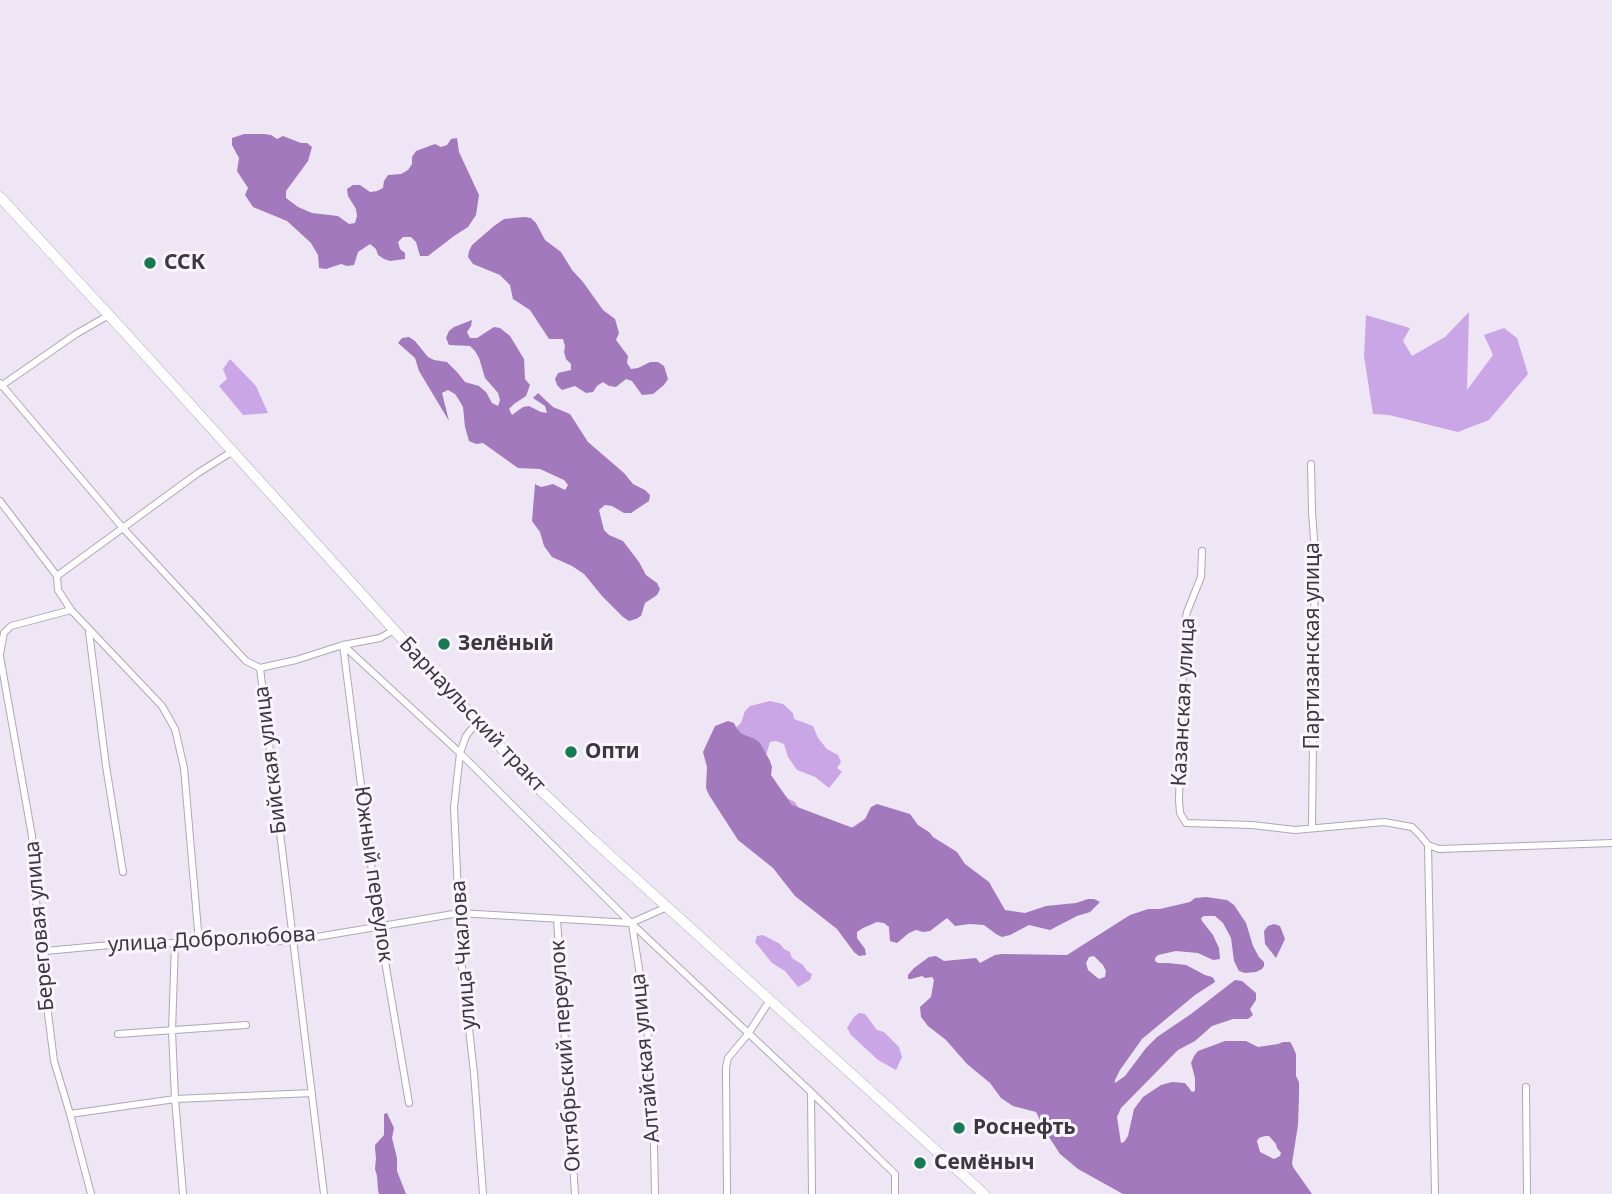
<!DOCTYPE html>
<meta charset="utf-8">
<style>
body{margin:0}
canvas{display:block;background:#eee6f4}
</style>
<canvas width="1612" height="1194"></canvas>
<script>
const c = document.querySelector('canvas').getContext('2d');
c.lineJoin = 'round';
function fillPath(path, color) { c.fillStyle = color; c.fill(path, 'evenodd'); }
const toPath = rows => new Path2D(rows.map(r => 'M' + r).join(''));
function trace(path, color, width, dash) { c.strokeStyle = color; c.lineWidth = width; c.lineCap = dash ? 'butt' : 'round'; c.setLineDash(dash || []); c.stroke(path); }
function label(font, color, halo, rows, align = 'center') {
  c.font = font + ' "Noto Sans",sans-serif'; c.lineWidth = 6; c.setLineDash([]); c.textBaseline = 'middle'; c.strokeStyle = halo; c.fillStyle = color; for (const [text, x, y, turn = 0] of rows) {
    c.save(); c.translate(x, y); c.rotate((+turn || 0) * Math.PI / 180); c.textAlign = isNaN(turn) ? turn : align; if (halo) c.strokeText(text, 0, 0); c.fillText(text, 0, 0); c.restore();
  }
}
const green = toPath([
 [1469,312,1467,390,1493,355,1484,335,1504,328,1517,338,1528,374,1489,420,1458,432,1389,415,1373,414,1364,356,1366,315,1410,328,1403,341,1412,356,1445,337],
 [230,359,256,386,268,413,243,415,219,386,227,379,223,369],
 [770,701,783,704,793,713,794,719,813,726,818,738,827,749,838,755,841,762,837,768,842,772,829,788,815,777,797,770,788,757,784,744,776,741,770,742,764,762,777,793,795,802,802,814,847,827,852,827,865,819,876,893,719,746,726,736,741,723,745,711,750,706],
 [763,935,780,944,784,949,790,952,792,958,803,965,807,971,812,974,810,980,798,987,785,971,772,963,755,942,757,936],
 [859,1013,865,1014,877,1030,884,1032,899,1047,902,1057,896,1070,878,1060,851,1035,847,1028,854,1017]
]);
const water = toPath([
 [244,134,264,134,271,135,277,139,283,136,301,143,307,143,312,147,308,161,286,191,286,198,298,207,312,213,338,216,349,224,355,223,357,216,356,209,348,196,347,189,353,185,360,185,370,192,377,191,383,188,384,181,388,175,401,174,408,170,412,164,412,157,416,151,435,144,441,147,447,145,451,139,457,138,459,152,479,195,476,215,468,227,454,236,428,256,420,256,416,242,411,237,403,237,398,242,400,249,405,253,405,259,390,261,384,259,378,255,376,249,370,244,358,252,354,265,347,266,341,264,326,269,319,268,318,255,311,243,287,221,253,207,245,195,248,188,237,171,239,158,232,145,232,138],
 [524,217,531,218,536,223,545,240,561,252,572,270,583,282,603,310,615,319,619,333,616,340,628,356,627,363,631,369,638,368,650,362,658,362,664,366,668,379,664,385,653,394,642,395,632,381,626,379,616,387,609,386,603,382,597,386,593,392,586,393,575,386,562,390,557,385,555,379,558,373,571,370,571,364,566,359,564,352,565,346,563,339,549,339,530,310,513,299,510,285,500,275,473,264,468,257,469,251,472,245,494,226,504,219],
 [472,320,471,326,467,332,470,338,477,338,494,327,500,328,510,336,524,359,525,379,530,385,526,396,514,404,509,409,512,415,523,407,529,406,541,412,547,413,545,406,533,398,538,393,553,407,570,414,588,442,624,473,633,484,645,490,650,495,649,501,631,513,624,513,612,506,605,505,599,510,604,530,609,535,623,541,639,562,646,575,657,583,660,589,657,595,645,603,641,616,636,619,629,621,623,617,602,596,584,574,572,566,552,557,544,546,540,532,532,521,535,484,541,487,553,484,565,490,568,485,564,480,540,469,518,468,483,443,476,444,469,441,465,427,463,407,459,400,455,394,448,390,442,393,449,421,419,371,415,358,398,343,402,338,409,337,415,341,428,357,434,360,447,362,457,372,465,382,479,386,486,392,492,403,498,406,500,400,498,393,485,378,479,358,475,351,470,346,449,345,446,338,449,331,454,327],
 [728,721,734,723,737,729,742,734,755,739,760,743,770,761,772,767,771,775,792,805,853,828,865,819,871,807,877,804,910,814,918,825,929,832,933,837,957,852,965,864,989,882,1005,910,1025,913,1046,906,1076,903,1088,899,1094,899,1100,902,1090,912,1077,916,1050,930,1029,925,1010,935,1002,937,996,934,984,925,970,924,955,926,947,918,930,931,923,932,916,930,909,933,897,943,890,941,889,927,884,923,877,922,863,928,857,932,857,938,865,949,866,955,859,956,854,952,837,929,795,896,773,868,738,840,709,795,706,788,707,767,703,752,715,726],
 [1206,897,1227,900,1234,905,1246,923,1253,946,1259,957,1264,962,1264,966,1262,969,1256,972,1245,973,1239,971,1234,961,1231,938,1223,923,1215,916,1204,916,1201,918,1202,921,1213,935,1219,948,1220,959,1213,960,1198,953,1176,951,1158,955,1155,958,1155,961,1158,963,1168,963,1186,965,1205,975,1212,977,1214,979,1215,982,1195,995,1142,1039,1120,1070,1115,1080,1115,1083,1125,1076,1146,1048,1157,1037,1191,1014,1235,980,1242,981,1256,993,1256,1000,1250,1009,1253,1015,1248,1019,1233,1019,1212,1026,1195,1041,1178,1050,1121,1108,1117,1117,1121,1143,1124,1142,1128,1136,1134,1109,1143,1097,1161,1085,1172,1082,1185,1083,1192,1092,1195,1091,1195,1078,1191,1063,1194,1056,1198,1051,1225,1041,1246,1041,1258,1047,1278,1044,1283,1042,1290,1042,1292,1045,1296,1054,1296,1076,1299,1082,1299,1096,1298,1125,1292,1163,1293,1167,1312,1194,1123,1194,1078,1169,1060,1154,1047,1134,1036,1112,1013,1106,1001,1098,990,1083,967,1064,946,1040,928,1026,921,1017,920,1007,931,997,934,980,932,977,925,978,922,976,911,979,908,979,908,975,914,968,929,957,936,956,944,961,976,958,980,963,995,955,1002,954,1067,955,1130,915,1148,909,1160,909,1190,902,1195,898],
 [1094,956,1103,965,1106,971,1105,977,1099,979,1088,970,1086,963,1089,957],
 [1265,1136,1269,1136,1276,1144,1277,1148,1281,1153,1280,1156,1274,1159,1260,1152,1257,1141,1259,1138],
 [1274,924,1280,926,1285,939,1276,958,1265,944,1264,931,1268,926],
 [387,1113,394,1128,392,1138,397,1158,397,1171,406,1194,379,1194,378,1190,377,1176,375,1169,376,1158,375,1148,375,1145,384,1135,384,1114]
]);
const minor = toPath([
 [0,383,122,527,246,661,260,668,324,1194],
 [1,386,76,334,109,315],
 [1311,464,1312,512,1315,553,1312,828],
 [0,501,57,576,58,590,71,610,162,706,175,729,184,768,199,942],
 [1202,551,1201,577,1187,612,1184,627,1179,800,1180,813,1186,823,1252,825,1295,830,1384,822,1412,827,1420,835,1428,845,1439,849,1612,843],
 [57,576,198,473,233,451],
 [89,632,106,766,123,872],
 [343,645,460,753,631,923,811,1092,895,1174,895,1194],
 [343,645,379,926,409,1103],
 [0,654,4,633,11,626,71,610],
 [0,656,32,836,35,896,45,951,43,974,54,1061,70,1114,91,1194],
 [260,668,296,660,343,645,380,638,394,630],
 [478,721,466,736,460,753,454,807,461,958,474,1073,483,1194],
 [1428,845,1435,1194],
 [557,919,575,1194],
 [632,924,646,1014,653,1096,655,1194],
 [175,943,172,1031,175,1099,183,1194],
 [45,951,121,944,293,941,459,913,631,923,667,907],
 [118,1034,246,1025],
 [1526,1087,1527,1194],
 [811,1092,812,1194],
 [70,1114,175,1099,312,1093],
 [727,1194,726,1067,728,1058,748,1034,770,1000]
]);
const primary = toPath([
 [0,197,129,337,531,781,592,839,984,1194]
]);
const markers = [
 [150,263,7,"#177a52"],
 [444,644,7,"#177a52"],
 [571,752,7,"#177a52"],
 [959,1128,7,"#177a52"],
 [920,1163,7,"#177a52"]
];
const poiNames = [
 ["ССК",164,263],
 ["Зелёный",458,644],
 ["Опти",585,752],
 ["Роснефть",973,1128],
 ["Семёныч",934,1163]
];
const streetNames = [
 ["Партизанская улица",1313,646,-90],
 ["Казанская улица",1184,702,-87],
 ["Барнаульский тракт",472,715,47],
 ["Бийская улица",271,760,-97],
 ["Южный переулок",373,874,82],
 ["Береговая улица",40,926,-95],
 ["улица Добролюбова",212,940,-3],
 ["улица Чкалова",464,955,-94],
 ["Октябрьский переулок",566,1056,-94],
 ["Алтайская улица",646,1058,-95]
];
fillPath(green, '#cba6e6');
fillPath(water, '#a179bc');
trace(minor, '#aea7b4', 8);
trace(primary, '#aea7b4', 11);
trace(minor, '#fff', 6);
trace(primary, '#fff', 10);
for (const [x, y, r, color] of markers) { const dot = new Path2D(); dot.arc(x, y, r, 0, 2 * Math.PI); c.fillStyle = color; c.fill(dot); trace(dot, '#faf4ff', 2.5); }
label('bold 21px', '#3c393e', '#faf4ff', poiNames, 'left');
label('21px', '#3c393e', '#faf4ff', streetNames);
</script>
